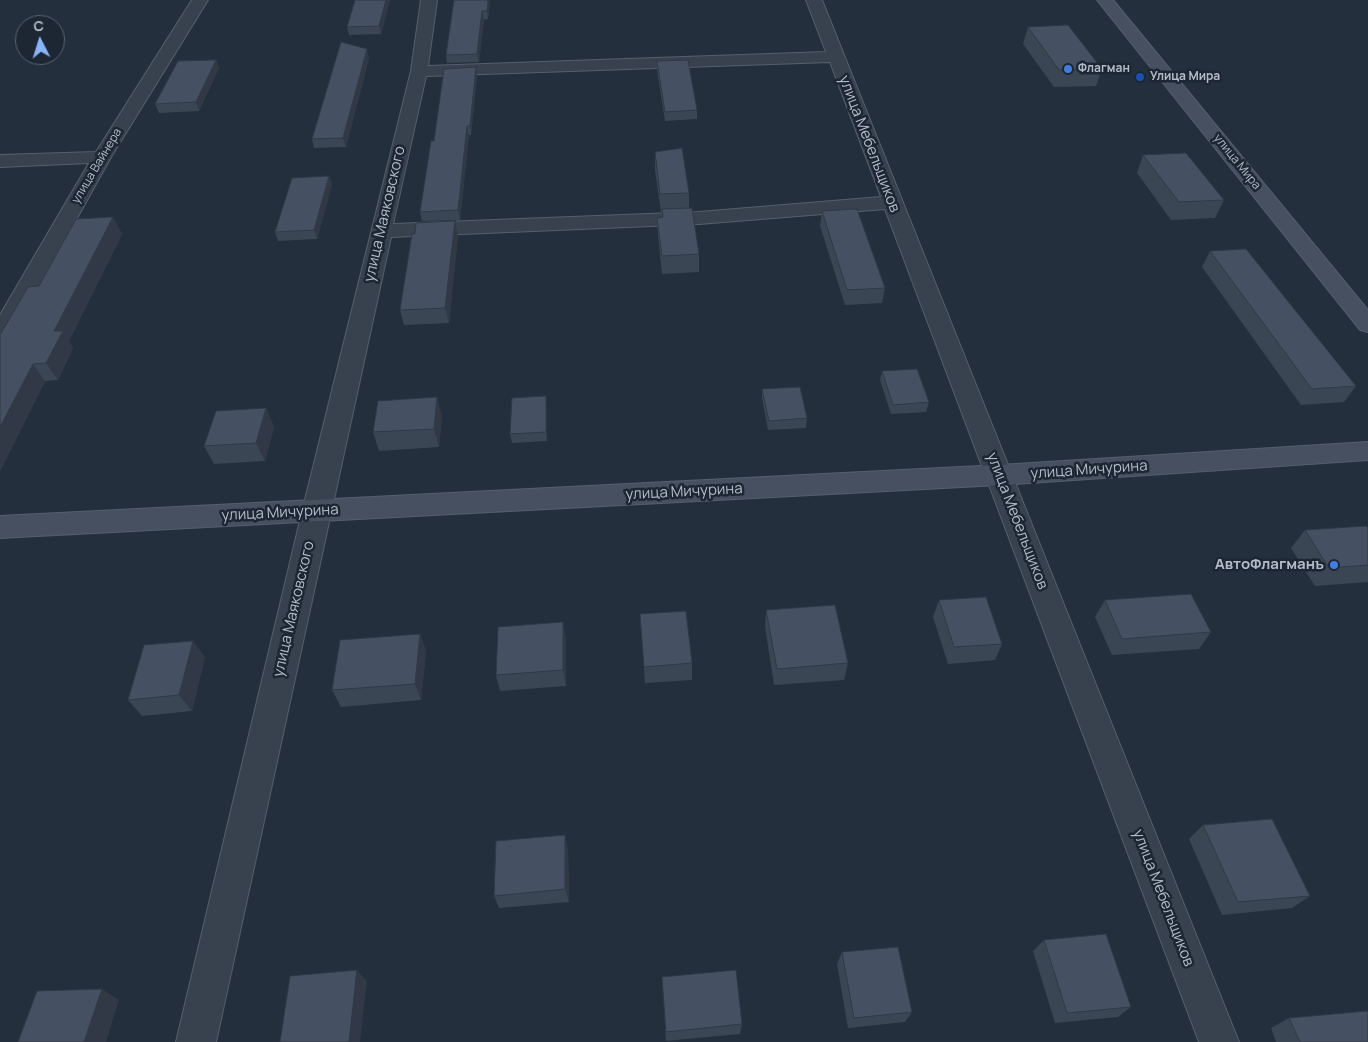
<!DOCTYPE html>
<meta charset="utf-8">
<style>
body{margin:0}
#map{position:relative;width:1368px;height:1042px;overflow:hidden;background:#242f3e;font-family:Manrope,sans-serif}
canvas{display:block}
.north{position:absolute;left:15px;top:15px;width:50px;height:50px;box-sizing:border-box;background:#1d2633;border:1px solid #59626f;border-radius:50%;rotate:355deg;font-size:14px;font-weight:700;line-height:20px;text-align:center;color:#b4bcc9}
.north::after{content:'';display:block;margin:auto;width:18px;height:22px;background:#8ab4f8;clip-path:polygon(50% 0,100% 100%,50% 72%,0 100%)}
</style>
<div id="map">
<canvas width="1368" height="1042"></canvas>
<div class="north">С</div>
</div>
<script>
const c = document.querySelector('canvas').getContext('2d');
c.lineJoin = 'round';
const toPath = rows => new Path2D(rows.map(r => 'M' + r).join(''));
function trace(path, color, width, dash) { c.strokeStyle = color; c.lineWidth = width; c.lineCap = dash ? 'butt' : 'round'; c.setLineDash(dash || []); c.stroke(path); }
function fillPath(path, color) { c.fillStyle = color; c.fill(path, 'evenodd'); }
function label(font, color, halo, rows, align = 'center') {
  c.font = font + ' Manrope,sans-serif'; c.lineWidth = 5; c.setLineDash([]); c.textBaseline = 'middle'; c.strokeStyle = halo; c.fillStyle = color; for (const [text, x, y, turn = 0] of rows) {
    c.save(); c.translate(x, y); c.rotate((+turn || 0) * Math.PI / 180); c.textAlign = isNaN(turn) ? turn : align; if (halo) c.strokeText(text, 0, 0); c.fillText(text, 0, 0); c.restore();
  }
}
const street = toPath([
 [192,0,208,0,111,157,12,335,8,340,0,342,0,315,89,163,0,167,0,155,96,152,192,0],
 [421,0,437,0,428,66,826,52,806,0,822,0,1239,1042,1199,1042,885,209,699,224,391,237,216,1042,176,1042,302,512,411,71,421,0],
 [830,62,881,197,699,212,393,224,426,76,830,62]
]);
const secondary = toPath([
 [1097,0,1113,0,1368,310,1368,332,1360,330,1097,0],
 [1368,442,1368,460,1000,485,0,538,0,516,1000,465,1368,442]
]);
const wall = toPath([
 [355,0,390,0,381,34,349,35,347,27],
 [454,0,490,0,488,19,484,20,479,62,447,63,446,55],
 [1028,27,1102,69,1096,86,1054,87,1023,44],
 [369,58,346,147,314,148,312,139],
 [216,60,219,68,199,111,159,113,155,104],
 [657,61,697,110,697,119,665,121,657,70],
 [476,67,477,76,471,135,469,135,460,220,422,221,420,212],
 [655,152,689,193,689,208,699,254,699,272,662,274,658,236,657,218,663,218,662,212,661,212,655,170],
 [1143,155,1224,200,1215,218,1171,220,1137,173],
 [329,176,332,185,317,239,278,241,275,232],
 [822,211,885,288,882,303,845,305,820,226],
 [113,217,122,234,69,341,73,348,58,380,45,381,0,471,0,335,39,286],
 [415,234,458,236,449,323,404,325,400,310],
 [1210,251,1356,386,1344,402,1301,405,1202,267],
 [882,371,929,402,926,412,891,414,880,380],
 [762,389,807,418,806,428,768,430,762,398],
 [547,405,547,441,512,443,510,434],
 [266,408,274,427,265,461,214,464,204,446],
 [442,416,439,447,379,451,373,432],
 [1368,528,1368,582,1315,586,1291,548,1305,530],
 [939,600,1002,644,995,660,948,664,933,617],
 [1105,600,1211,632,1199,649,1112,655,1095,617],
 [766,610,848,663,844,680,774,685,765,627],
 [640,614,692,663,692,680,645,683],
 [420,634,426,651,421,700,341,707,332,690],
 [566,639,566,686,500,691,496,675],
 [205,657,192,711,142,716,128,700],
 [1203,825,1310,896,1292,908,1222,915,1189,839],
 [568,849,569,902,499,908,494,896],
 [1044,940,1131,1007,1118,1017,1055,1023,1033,951],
 [842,952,912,1012,905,1022,848,1028,837,964],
 [662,977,742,1024,740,1034,666,1041],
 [1289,1018,1368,1042,1276,1042,1271,1028]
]);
const shadedWall = toPath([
 [386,0,390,0,381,34,379,26],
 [488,0,490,0,488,19,487,11],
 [482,11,484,20,479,62,477,54],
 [367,49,369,58,346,147,343,138],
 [216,60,219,68,199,111,196,102],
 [476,67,477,76,471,135,470,126],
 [467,126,469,135,460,220,458,210],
 [329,176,332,185,317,239,314,230],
 [113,217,122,234,69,341,73,348,58,380,46,363,54,331],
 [455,221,458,236,449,323,445,308],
 [33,364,45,381,0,471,0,427],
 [546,396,547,405,547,441,546,432],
 [437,397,442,416,439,447,434,429],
 [266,408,274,427,265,461,256,443],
 [563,622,566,639,566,686,563,670],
 [420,634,426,651,421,700,415,684],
 [193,641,205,657,192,711,179,695],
 [565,835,568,849,569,902,565,889],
 [357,970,367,981,360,1042,349,1042],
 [102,989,119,1000,106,1042,84,1042]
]);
const building = toPath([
 [355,0,386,0,379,26,347,27,355,0],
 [454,0,488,0,487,11,482,11,477,54,446,55,454,0],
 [1068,25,1102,69,1059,70,1028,27,1068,25],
 [341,42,367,49,343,138,312,139,341,42],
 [216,60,196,102,155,104,178,61,216,60],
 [688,60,697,110,665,112,657,61,688,60],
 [476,67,470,126,467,126,458,210,420,212,431,141,434,141,444,69,476,67],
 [682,148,689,193,660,194,655,152,682,148],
 [1186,153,1224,200,1179,202,1143,155,1186,153],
 [329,176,314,230,275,232,292,178,329,176],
 [692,208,699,254,662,256,657,218,663,217,662,209,692,208],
 [857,209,885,288,847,290,822,211,857,209],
 [113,217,54,331,63,331,46,363,33,364,0,427,0,335,28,287,39,286,76,219,113,217],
 [455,221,445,308,400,310,412,234,415,234,416,223,455,221],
 [1246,249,1356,386,1312,389,1210,251,1246,249],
 [917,369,929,402,893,405,882,371,917,369],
 [800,387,807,418,769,421,762,389,800,387],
 [546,396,546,432,510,434,512,398,546,396],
 [437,397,434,429,373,432,378,401,437,397],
 [266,408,256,443,204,446,216,411,266,408],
 [1366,526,1368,528,1368,565,1329,568,1305,530,1366,526],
 [1191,594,1211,632,1122,639,1105,600,1191,594],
 [986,597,1002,644,954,647,939,600,986,597],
 [835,605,848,663,777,669,766,610,835,605],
 [686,611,692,663,644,667,640,614,686,611],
 [563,622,563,670,496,675,498,627,563,622],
 [420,634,415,684,332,690,340,640,420,634],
 [193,641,179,695,128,700,144,645,193,641],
 [1272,819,1310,896,1238,902,1203,825,1272,819],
 [565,835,565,889,494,896,496,841,565,835],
 [1106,934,1131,1007,1067,1013,1044,940,1106,934],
 [898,947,912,1012,854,1018,842,952,898,947],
 [357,970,349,1042,280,1042,290,976,357,970],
 [736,970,742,1024,666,1032,662,977,736,970],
 [102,989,84,1042,18,1042,37,991,102,989],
 [1368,1011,1368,1042,1300,1042,1289,1018,1368,1011]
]);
const markers = [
 [1068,69,5,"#3f7fe0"],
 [1140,77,5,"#1a4fb4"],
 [1334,565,5,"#3f7fe0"]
];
const farPoinames = [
 ["Флагман",1078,69],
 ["Улица Мира",1150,77]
];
const farStreetnames = [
 ["улица Мира",1237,162,51],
 ["улица Вайнера",97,166,-59]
];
const streetNames = [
 ["улица Мебельщиков",869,144,69],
 ["улица Маяковского",385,214,-77],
 ["улица Мичурина",1089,470,-4],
 ["улица Мичурина",684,492,-3],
 ["улица Мичурина",280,513,-3],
 ["улица Мебельщиков",1017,521,69],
 ["улица Маяковского",294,609,-77],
 ["улица Мебельщиков",1163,898,69]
];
const poiNames = [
 ["АвтоФлагманъ",1324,565]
];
trace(street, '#565f6c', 2);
trace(secondary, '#565f6c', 2);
fillPath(street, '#38414e');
fillPath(secondary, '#465061');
fillPath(wall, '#3b4654');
fillPath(shadedWall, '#303945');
fillPath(building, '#455162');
trace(building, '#303945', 1);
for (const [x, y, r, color] of markers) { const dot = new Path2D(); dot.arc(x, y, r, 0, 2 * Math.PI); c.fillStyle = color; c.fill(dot); trace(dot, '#1d2633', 2); }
label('bold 12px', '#b4bcc9', '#1d2633', farPoinames, 'left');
label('12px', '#b4bcc9', '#1d2633', farStreetnames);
label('15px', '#b4bcc9', '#1d2633', streetNames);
label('bold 15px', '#b4bcc9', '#1d2633', poiNames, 'right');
</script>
